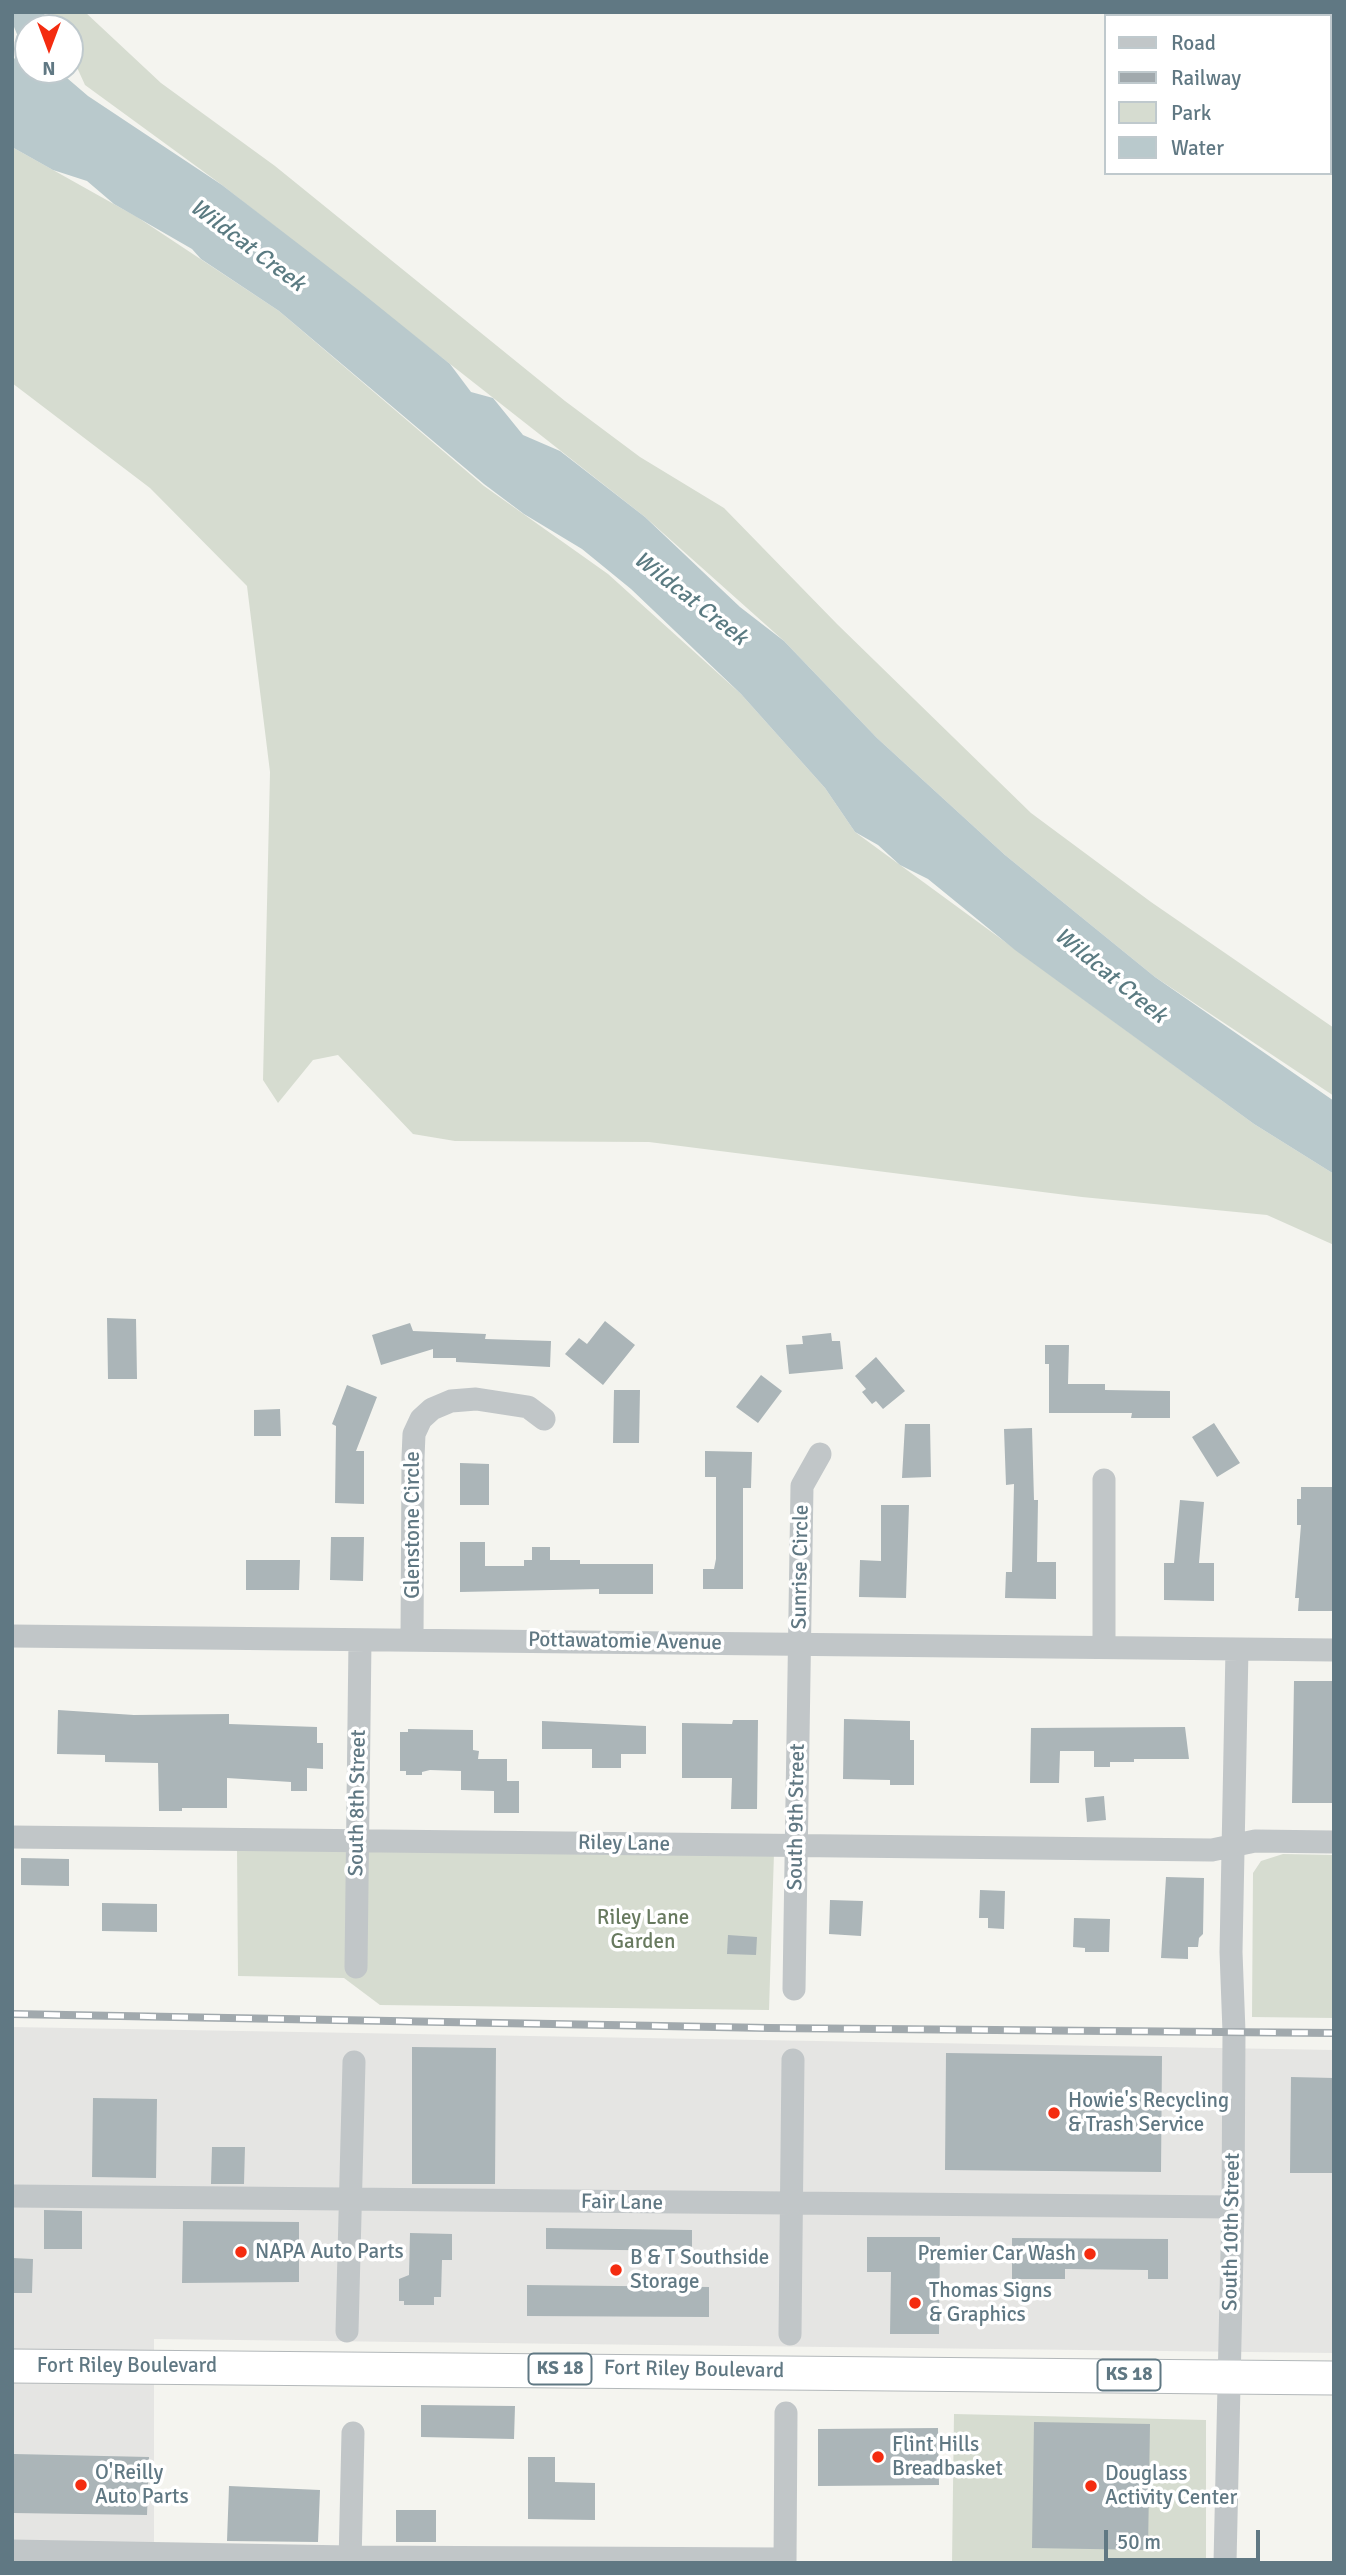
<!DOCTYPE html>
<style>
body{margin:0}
#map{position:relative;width:1346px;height:2575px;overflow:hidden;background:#f4f4ef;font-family:Signika,sans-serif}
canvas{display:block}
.frame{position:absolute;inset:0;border:14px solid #607883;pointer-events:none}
.legend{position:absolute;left:1104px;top:14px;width:228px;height:161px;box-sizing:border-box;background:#fff;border:2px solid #bfc9cd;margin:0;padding:9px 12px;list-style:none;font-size:21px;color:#607883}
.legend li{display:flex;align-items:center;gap:14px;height:35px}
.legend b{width:35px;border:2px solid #bfc9cd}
.north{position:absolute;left:14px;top:14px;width:70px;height:70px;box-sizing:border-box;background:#fff;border:2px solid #bfc9cd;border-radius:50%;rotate:180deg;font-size:19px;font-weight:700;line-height:28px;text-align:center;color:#607883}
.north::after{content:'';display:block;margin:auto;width:24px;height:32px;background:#f42c10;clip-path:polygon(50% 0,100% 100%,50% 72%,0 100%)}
.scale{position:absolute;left:1104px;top:2530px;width:156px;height:32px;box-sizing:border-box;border:4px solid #607883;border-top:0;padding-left:9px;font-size:21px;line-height:24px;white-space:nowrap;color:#607883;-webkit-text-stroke:5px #fff;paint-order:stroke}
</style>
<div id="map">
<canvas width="1346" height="2575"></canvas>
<div class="frame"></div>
<ul class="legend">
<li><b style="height:9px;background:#c1c6c8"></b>Road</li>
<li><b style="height:9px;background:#a1a9ad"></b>Railway</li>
<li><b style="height:19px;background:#d6dcd0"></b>Park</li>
<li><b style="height:19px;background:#b9c9cc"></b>Water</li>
</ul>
<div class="north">N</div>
<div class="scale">50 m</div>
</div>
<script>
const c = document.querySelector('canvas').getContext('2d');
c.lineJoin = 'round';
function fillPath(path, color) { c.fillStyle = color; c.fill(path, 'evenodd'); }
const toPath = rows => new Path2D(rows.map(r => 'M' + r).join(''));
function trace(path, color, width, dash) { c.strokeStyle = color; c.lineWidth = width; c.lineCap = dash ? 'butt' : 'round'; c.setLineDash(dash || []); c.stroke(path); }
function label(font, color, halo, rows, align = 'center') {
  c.font = font + ' Signika,sans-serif'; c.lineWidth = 7; c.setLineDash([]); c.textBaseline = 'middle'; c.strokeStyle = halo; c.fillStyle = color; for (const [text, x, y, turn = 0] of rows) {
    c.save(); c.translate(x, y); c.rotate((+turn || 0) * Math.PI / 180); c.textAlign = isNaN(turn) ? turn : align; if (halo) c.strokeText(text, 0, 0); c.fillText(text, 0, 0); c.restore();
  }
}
const built = toPath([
 [12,2027,1334,2050,1334,2353,154,2339,154,2546,12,2547]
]);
const green = toPath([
 [50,12,85,12,161,83,275,166,565,401,640,457,724,508,837,624,1031,813,1151,902,1334,1028,1334,1096,1155,977,1005,855,877,738,784,641,645,517,222,185,85,85,70,52,70,28,59,28],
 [12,147,137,217,279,311,484,486,608,574,741,694,825,788,855,832,1254,1124,1334,1174,1334,1245,1267,1215,1082,1197,649,1142,455,1141,413,1134,338,1055,313,1060,278,1103,263,1080,270,772,247,586,150,488,12,383],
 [237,1848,774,1853,769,2010,380,2005,344,1978,238,1976],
 [1283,1854,1334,1855,1334,2018,1252,2017,1253,1873,1261,1861],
 [954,2414,1206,2420,1206,2563,952,2563]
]);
const water = toPath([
 [12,12,43,12,52,28,28,28,28,70,65,70,67,78,88,96,222,185,357,289,450,364,471,392,493,398,523,435,560,451,645,517,740,607,784,641,877,738,1005,855,1155,977,1334,1101,1334,1174,1254,1124,1015,950,928,879,900,865,878,845,855,832,825,788,741,694,631,589,582,549,524,514,484,484,279,311,201,259,192,249,114,204,87,181,53,170,12,147,12,64,21,44,12,22]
]);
const building = toPath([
 [107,1318,136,1319,137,1379,108,1379],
 [605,1321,635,1345,603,1385,565,1354,579,1338,587,1344],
 [410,1323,413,1331,486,1334,485,1339,551,1341,550,1367,456,1362,456,1358,433,1358,433,1349,381,1365,372,1335],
 [831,1333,832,1341,840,1341,843,1369,789,1374,786,1345,803,1344,802,1336],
 [1045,1345,1069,1345,1068,1384,1105,1384,1105,1390,1170,1391,1170,1418,1131,1418,1132,1413,1049,1413,1049,1364,1045,1364],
 [876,1357,905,1391,883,1409,876,1401,872,1404,862,1392,866,1389,855,1376],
 [761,1375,782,1391,758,1423,736,1407],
 [347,1385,377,1397,356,1451,364,1451,364,1504,335,1503,336,1426,332,1424],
 [614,1390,640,1390,639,1443,613,1443],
 [280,1409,281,1436,254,1436,254,1410],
 [1214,1423,1240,1463,1217,1477,1192,1437],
 [905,1424,930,1424,931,1477,902,1478],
 [1032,1428,1034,1500,1038,1500,1037,1562,1056,1562,1056,1599,1005,1598,1006,1572,1012,1572,1014,1484,1006,1485,1004,1429],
 [705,1451,752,1452,751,1488,743,1488,743,1589,703,1589,703,1569,714,1569,716,1559,716,1477,705,1477],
 [460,1463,489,1464,489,1505,460,1505],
 [1301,1487,1334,1487,1334,1611,1298,1611,1299,1598,1295,1598,1301,1525,1297,1525,1297,1499,1301,1499],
 [1180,1500,1204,1502,1199,1563,1214,1563,1214,1601,1164,1600,1164,1563,1174,1563],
 [881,1505,909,1505,906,1598,859,1597,860,1560,881,1561],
 [331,1537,364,1537,363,1581,330,1580],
 [460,1542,485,1542,485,1566,524,1566,524,1560,532,1560,532,1547,550,1547,550,1560,580,1560,580,1564,653,1564,653,1594,599,1594,599,1589,460,1592],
 [246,1560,300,1560,299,1590,246,1590],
 [1294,1681,1334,1681,1334,1803,1292,1803],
 [58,1710,134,1715,229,1714,229,1724,317,1727,317,1743,323,1743,323,1769,307,1768,307,1791,291,1791,291,1782,227,1778,227,1808,182,1808,182,1811,159,1811,158,1763,105,1762,105,1755,57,1754],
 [844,1719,910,1721,910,1740,914,1740,914,1785,890,1785,890,1780,843,1779],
 [733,1720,758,1720,757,1809,731,1809,732,1778,682,1778,682,1723,732,1724],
 [542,1721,646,1726,646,1754,621,1754,621,1768,592,1768,592,1749,542,1749],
 [1185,1727,1189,1759,1134,1759,1134,1762,1110,1762,1110,1767,1094,1767,1094,1751,1060,1751,1059,1783,1030,1783,1031,1728],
 [408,1729,473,1730,473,1750,479,1751,478,1759,507,1759,507,1781,519,1781,519,1813,494,1813,494,1791,461,1790,461,1771,430,1770,422,1772,422,1775,406,1775,406,1771,400,1771,400,1732,408,1732],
 [1104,1796,1106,1820,1087,1822,1085,1798],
 [21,1858,69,1859,69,1886,21,1885],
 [1166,1877,1204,1878,1203,1934,1199,1938,1198,1947,1188,1947,1188,1959,1161,1958],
 [980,1890,1005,1891,1004,1929,988,1928,988,1918,979,1918],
 [830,1900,863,1901,861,1936,829,1934],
 [102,1903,157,1904,157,1932,102,1931],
 [1074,1918,1110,1919,1109,1952,1085,1952,1085,1948,1073,1947],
 [728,1935,757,1937,756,1955,727,1954],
 [412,2047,496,2048,495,2184,412,2184],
 [946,2053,1162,2056,1161,2172,945,2170],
 [1291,2077,1334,2078,1334,2173,1290,2173],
 [93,2098,157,2099,156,2178,92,2177],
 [212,2147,245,2147,244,2184,211,2184],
 [44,2210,82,2211,82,2249,44,2249],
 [183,2221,299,2222,299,2282,182,2283],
 [546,2228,692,2230,692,2251,546,2249],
 [410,2233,452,2234,452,2260,442,2260,441,2297,434,2297,434,2305,404,2305,404,2301,399,2301,399,2279,409,2275],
 [867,2237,940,2237,939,2334,890,2334,891,2272,867,2272],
 [1012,2238,1168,2239,1168,2279,1148,2279,1148,2270,1065,2269,1065,2279,1012,2279],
 [12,2258,33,2259,32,2293,12,2293],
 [527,2285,709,2287,709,2317,527,2316],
 [421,2405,515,2406,514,2439,421,2437],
 [1034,2422,1150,2424,1148,2550,1032,2548],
 [938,2428,939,2485,818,2486,818,2429],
 [14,2454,149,2457,147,2515,13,2513],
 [528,2457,555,2457,555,2482,595,2483,595,2520,528,2519],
 [229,2486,320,2490,318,2542,227,2541],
 [396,2510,436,2510,436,2542,396,2542]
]);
const minor = toPath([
 [12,1636,1334,1650],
 [412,1640,413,1458,414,1434,421,1419,432,1409,451,1401,476,1399,528,1407,544,1419],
 [1104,1647,1104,1480],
 [12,1837,1212,1850,1255,1841,1334,1842],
 [356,1967,360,1640],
 [794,1989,802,1486,820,1454],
 [12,2196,1233,2207],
 [347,2331,354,2062],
 [790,2334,793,2060],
 [12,2551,350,2557,785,2559],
 [350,2563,353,2433],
 [785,2563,786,2413],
 [1225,2563,1233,2207,1234,2032,1231,1952,1237,1649]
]);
const highway = toPath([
 [12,2366,1334,2378]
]);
const rail = toPath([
 [12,2014,769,2028,1334,2033]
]);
const markers = [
 [1054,2113,7,"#f42c10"],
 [241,2252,7,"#f42c10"],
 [1090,2254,7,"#f42c10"],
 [616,2270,7,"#f42c10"],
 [915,2303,7,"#f42c10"],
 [878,2457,7,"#f42c10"],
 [81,2485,7,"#f42c10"],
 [1091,2486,7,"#f42c10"]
];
const shields = [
 [560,2369,63],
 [1129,2375,63]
];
const shieldNames = [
 ["KS 18",560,2369],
 ["KS 18",1129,2375]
];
const streetNames = [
 ["Glenstone Circle",413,1525,-90],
 ["Sunrise Circle",801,1567,-89],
 ["Pottawatomie Avenue",625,1642,1],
 ["South 8th Street",358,1803,-89],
 ["South 9th Street",797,1817,-89],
 ["Riley Lane",624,1844,1],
 ["Fair Lane",622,2203,1],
 ["South 10th Street",1232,2232,-89],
 ["Fort Riley Boulevard",127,2366],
 ["Fort Riley Boulevard",694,2370,1]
];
const parkNames = [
 ["Riley Lane",643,1918],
 ["Garden",643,1942]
];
const poiNames = [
 ["Howie's Recycling",1068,2101],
 ["& Trash Service",1068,2125],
 ["NAPA Auto Parts",255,2252],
 ["Premier Car Wash",1076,2254,"right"],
 ["B & T Southside",630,2258],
 ["Storage",630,2282],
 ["Thomas Signs",929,2291],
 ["& Graphics",929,2315],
 ["Flint Hills",892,2445],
 ["Breadbasket",892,2469],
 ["O'Reilly",95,2473],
 ["Auto Parts",95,2497],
 ["Douglass",1105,2474],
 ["Activity Center",1105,2498]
];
const waterNames = [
 ["Wildcat Creek",247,246,37],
 ["Wildcat Creek",690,599,38],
 ["Wildcat Creek",1110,976,39]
];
fillPath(built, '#e5e5e3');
fillPath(green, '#d6dcd0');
fillPath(water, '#b9c9cc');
fillPath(building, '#abb5b8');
trace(highway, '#b3b8ba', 35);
trace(minor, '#c1c6c8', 23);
trace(highway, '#fff', 33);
trace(rail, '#a1a9ad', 8);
trace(rail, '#fff', 5, [16]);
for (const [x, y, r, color] of markers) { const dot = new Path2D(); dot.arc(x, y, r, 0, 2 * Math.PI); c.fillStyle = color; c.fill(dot); trace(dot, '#fff', 2.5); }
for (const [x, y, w] of shields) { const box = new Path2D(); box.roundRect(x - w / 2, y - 15.5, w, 31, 5); c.fillStyle = '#fff'; c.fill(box); trace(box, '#607883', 2); }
label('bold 19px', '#607883', null, shieldNames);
label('21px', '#607883', '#fff', streetNames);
label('21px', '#687a5f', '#fff', parkNames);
label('21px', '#607883', '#fff', poiNames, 'left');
label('italic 23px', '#5b7b82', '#fff', waterNames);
</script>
